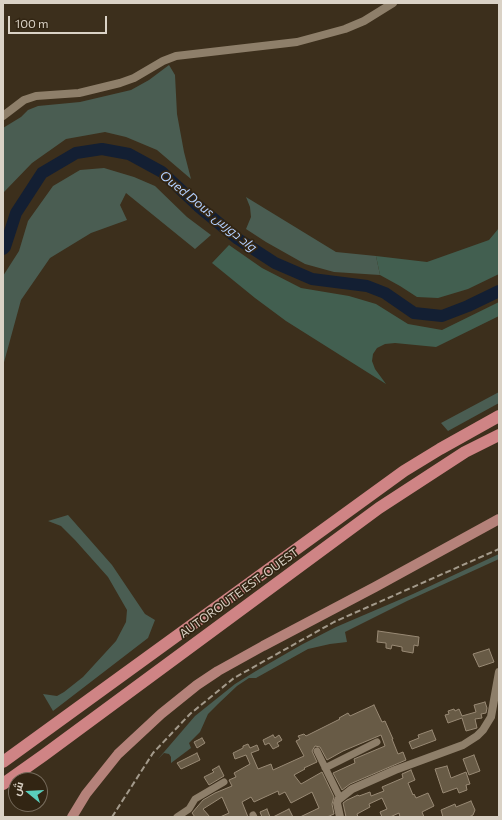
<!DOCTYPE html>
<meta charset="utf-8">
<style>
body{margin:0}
#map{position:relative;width:502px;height:820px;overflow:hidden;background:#3c2f1c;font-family:Commissioner,Cairo,sans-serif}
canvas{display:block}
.frame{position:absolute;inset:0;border:4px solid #dad2c6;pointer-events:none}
.north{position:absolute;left:8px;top:772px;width:40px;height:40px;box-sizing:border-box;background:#322513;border:1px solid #756a5b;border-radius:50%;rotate:288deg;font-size:11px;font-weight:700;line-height:16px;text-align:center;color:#dad2c6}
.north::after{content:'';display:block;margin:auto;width:14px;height:18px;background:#5acebc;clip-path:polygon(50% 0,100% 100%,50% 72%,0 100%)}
.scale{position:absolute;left:8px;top:16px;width:99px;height:18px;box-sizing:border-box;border:2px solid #dad2c6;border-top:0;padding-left:5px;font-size:12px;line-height:14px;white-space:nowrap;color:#dad2c6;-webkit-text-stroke:3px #322513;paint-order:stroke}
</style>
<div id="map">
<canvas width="502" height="820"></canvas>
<div class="frame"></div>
<div class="north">ش</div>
<div class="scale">100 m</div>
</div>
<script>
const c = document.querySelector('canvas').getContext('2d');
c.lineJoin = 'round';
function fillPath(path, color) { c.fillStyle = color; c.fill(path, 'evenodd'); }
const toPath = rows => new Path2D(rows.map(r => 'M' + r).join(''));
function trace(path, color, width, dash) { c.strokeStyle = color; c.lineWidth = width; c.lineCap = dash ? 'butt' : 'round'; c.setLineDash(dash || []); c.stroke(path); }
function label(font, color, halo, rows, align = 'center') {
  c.font = font + ' Commissioner,Cairo,sans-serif'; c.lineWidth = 3.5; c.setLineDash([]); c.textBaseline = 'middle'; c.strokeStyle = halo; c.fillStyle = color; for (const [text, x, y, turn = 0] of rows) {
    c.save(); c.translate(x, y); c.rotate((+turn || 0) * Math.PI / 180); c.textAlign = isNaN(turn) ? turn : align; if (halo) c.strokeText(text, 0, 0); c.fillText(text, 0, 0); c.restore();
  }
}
const green = toPath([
 [169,65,175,75,177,114,184,152,191,179,157,150,126,137,105,132,66,139,32,163,4,192,3,197,3,128,21,117,28,110,38,106,80,102,131,90,149,80],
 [104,168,134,177,155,186,187,217,211,235,195,249,126,193,120,205,127,220,91,233,50,258,21,300,3,366,3,276,19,251,28,221,53,186,80,170],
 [246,197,336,252,376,256,380,275,334,272,305,264,266,242,246,229,251,217,250,207],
 [499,392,499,403,448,431,441,423],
 [68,515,112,565,145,614,155,620,148,638,53,711,43,694,57,696,64,692,83,677,116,641,126,622,127,610,108,577,75,540,61,526,48,521],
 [499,554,499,559,407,601,345,632,347,642,330,644,308,649,256,678,249,678,237,686,218,704,208,714,200,732,189,743,191,748,171,763,171,757,169,754,164,753,158,759,195,716,235,684,256,671,301,645,336,627,413,594]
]);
const forest = toPath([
 [499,228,499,274,468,289,438,298,417,297,400,286,380,275,376,256,427,262,489,240],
 [229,245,262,268,301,288,349,296,376,304,408,324,442,330,499,302,499,316,436,347,395,343,385,344,377,348,373,354,372,361,375,369,386,384,286,321,255,298,212,263]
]);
const river = toPath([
 [3,249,5,247,16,213,42,173,76,153,102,149,129,154,162,172,198,206,238,239,275,263,312,279,367,286,385,293,414,313,442,316,468,306,499,291]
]);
const building = toPath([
 [378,631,419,637,418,646,414,645,413,653,402,651,402,647,392,645,391,649,386,648,386,643,377,642,378,631],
 [489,649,494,662,479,667,473,654,489,649],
 [485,702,487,708,486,713,481,714,482,718,475,719,477,728,466,731,462,718,448,723,445,715,449,714,448,711,454,709,455,711,459,709,462,716,476,712,474,705,485,702],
 [374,705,382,722,385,721,393,739,392,739,398,754,403,752,406,760,350,784,342,790,333,773,355,763,354,759,385,746,381,735,343,751,327,760,320,747,315,746,312,751,317,762,304,768,305,769,294,775,301,784,322,772,334,797,332,804,334,814,327,817,300,817,319,808,312,792,291,803,285,792,279,795,278,791,254,802,251,797,242,802,248,817,220,817,229,813,222,797,203,809,210,817,195,817,192,813,203,800,215,793,232,786,229,780,236,777,234,773,250,764,246,755,235,759,233,753,243,748,243,746,248,744,250,748,257,745,259,750,251,753,258,769,271,764,273,770,304,756,296,741,300,739,298,736,304,734,306,736,340,719,339,718,348,713,350,716,374,705],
 [432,730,436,740,412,749,409,742,419,738,418,735,432,730],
 [273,735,275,738,279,735,282,740,277,743,279,746,273,749,269,743,265,745,263,740,273,735],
 [202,738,205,743,197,748,194,742,202,738],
 [197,753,200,760,181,769,177,763,197,753],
 [474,755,480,771,469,775,463,759,474,755],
 [219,766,224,776,209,785,204,777,214,772,212,770,219,766],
 [447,766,451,778,466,772,470,784,466,785,467,790,459,793,457,788,443,793,435,769,447,766],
 [411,770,415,780,408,783,413,795,414,794,416,798,428,793,434,806,422,812,424,817,400,817,399,813,390,817,382,817,380,812,387,809,382,798,369,804,370,807,357,814,358,817,346,817,343,803,347,800,358,795,359,796,370,792,371,796,384,791,382,787,403,778,402,774,411,770],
 [471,801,475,810,473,815,469,817,443,817,441,810,455,804,456,807,471,801],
 [267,809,270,817,262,817,260,812,267,809],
 [289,809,293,817,273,817,289,809]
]);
const minor = toPath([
 [317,751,340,798],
 [325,768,377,742],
 [253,815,254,817],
 [177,817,189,809,195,799,224,782]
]);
const tertiary = toPath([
 [3,116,24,100,36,96,79,93,120,83,134,78,163,61,176,56,297,42,345,29,364,21,393,3],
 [340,817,337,803,338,800,352,789,395,770,463,745,477,736,483,730,491,717,499,672]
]);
const primary = toPath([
 [72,817,86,794,118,754,161,714,197,685,218,671,263,646,375,587,499,519]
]);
const motorway = toPath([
 [3,762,404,471,440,449,499,416],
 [3,784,44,755,379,508,465,452,499,435]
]);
const rail = toPath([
 [112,817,153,753,190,714,234,678,334,622,499,549]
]);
const streetNames = [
 ["AUTOROUTE EST-OUEST",239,593,-36]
];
const waterNames = [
 ["Oued Dous واد دورس",208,211,39]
];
fillPath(green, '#4a5d52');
fillPath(forest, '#425f50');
trace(river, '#131f33', 12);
fillPath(building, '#685b46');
trace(building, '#998a75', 1);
trace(minor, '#8e7f6a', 7);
trace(tertiary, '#8e7f6a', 8);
trace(primary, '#b5827a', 10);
trace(motorway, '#cf8485', 12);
trace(rail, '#a39a8b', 2, [6, 3]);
label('12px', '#dad2c6', '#322513', streetNames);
label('italic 13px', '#b2cffe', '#322513', waterNames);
</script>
